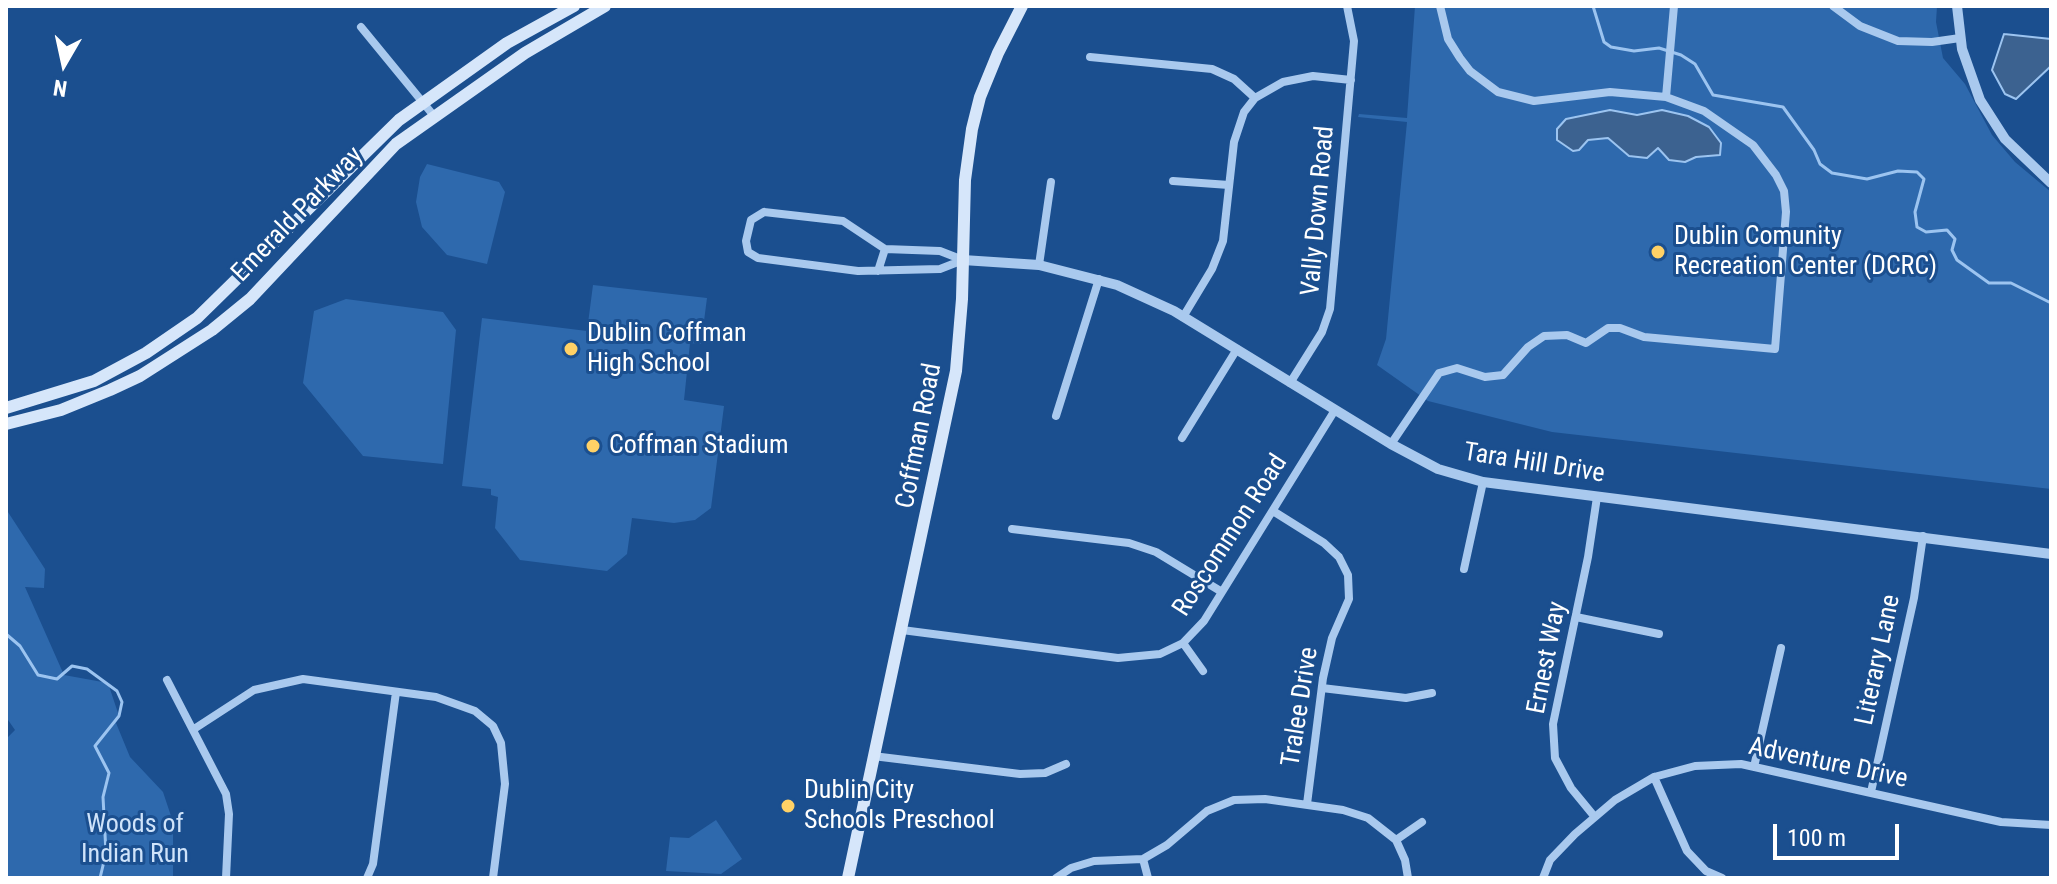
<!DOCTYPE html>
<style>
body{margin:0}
#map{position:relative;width:2057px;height:884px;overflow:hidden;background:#1b4f8f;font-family:"Roboto Condensed",sans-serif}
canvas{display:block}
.frame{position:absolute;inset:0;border:8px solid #fff;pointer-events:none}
.north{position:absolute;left:24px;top:24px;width:80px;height:80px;-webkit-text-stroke:6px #1b4f8f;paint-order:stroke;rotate:189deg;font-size:22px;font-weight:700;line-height:32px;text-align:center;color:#fff}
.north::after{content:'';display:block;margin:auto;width:28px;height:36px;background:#fff;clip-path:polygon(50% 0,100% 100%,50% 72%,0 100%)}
.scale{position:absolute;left:1773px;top:824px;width:126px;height:36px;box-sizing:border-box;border:4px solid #fff;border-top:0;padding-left:10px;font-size:24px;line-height:28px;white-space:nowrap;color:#fff;-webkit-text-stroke:6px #1b4f8f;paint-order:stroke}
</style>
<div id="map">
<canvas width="2057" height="884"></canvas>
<div class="frame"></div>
<div class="north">N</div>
<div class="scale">100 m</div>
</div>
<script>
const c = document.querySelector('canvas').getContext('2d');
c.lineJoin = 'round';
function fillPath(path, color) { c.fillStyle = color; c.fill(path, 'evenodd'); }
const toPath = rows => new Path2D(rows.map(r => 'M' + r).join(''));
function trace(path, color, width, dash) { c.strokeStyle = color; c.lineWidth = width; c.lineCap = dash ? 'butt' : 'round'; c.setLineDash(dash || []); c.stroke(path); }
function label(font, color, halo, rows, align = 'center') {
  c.font = font + ' "Roboto Condensed",sans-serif'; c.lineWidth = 6; c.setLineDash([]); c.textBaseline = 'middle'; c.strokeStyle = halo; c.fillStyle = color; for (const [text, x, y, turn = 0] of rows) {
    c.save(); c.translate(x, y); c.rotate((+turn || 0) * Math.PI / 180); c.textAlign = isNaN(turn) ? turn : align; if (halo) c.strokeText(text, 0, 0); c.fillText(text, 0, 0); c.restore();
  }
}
const green = toPath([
 [1415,6,1937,6,1936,22,1943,58,1965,84,1992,135,2015,162,2051,192,2051,489,1552,432,1428,401,1377,365,1386,339,1407,122,1358,117,1359,114,1407,118],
 [427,164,499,182,505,192,487,264,447,255,422,227,416,202,420,177],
 [593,285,707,298,701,344,690,343,684,400,724,406,711,508,695,520,674,523,632,518,627,554,607,571,520,560,495,528,498,497,491,495,491,489,462,486,482,318,587,331],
 [346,299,443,312,456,330,443,464,363,456,303,383,314,311],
 [6,509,45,569,44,588,25,587,64,675,108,683,119,716,116,723,130,757,163,792,173,822,173,878,6,878,6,739,15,730,6,717],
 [716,820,742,859,721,874,666,871,670,837,689,838]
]);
const water = toPath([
 [2004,34,2051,39,2051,66,2016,99,2005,94,1992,70,2004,34],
 [1610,110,1637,115,1662,110,1688,116,1709,127,1721,143,1720,155,1696,157,1685,162,1669,160,1658,148,1647,158,1629,156,1608,138,1588,140,1579,150,1573,151,1557,140,1557,129,1566,119,1610,110]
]);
const stream = toPath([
 [1593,6,1604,42,1611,47,1634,51,1659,48,1681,55,1695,64,1713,95,1783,107,1814,150,1820,164,1832,173,1867,179,1898,171,1917,172,1924,179,1915,212,1917,227,1926,232,1947,230,1955,239,1952,250,1957,260,1989,283,2011,283,2051,303],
 [6,634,20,646,38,675,57,679,72,666,87,669,117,691,122,702,119,716,95,746,109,773,103,797,106,853,100,878]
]);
const minor = toPath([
 [1833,6,1860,26,1898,41,1932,42,1960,38],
 [361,27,434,116],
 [1090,57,1212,69,1234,79,1255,98],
 [1666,97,1674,6],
 [1173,181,1229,185],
 [764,212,843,221,885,249,940,251,963,260,940,269,858,271,758,258,748,252,746,241,751,220,764,212],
 [1039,265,1051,182],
 [878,271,885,249],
 [1183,317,1212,269,1223,241,1234,142,1244,112,1255,98,1283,82,1313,76,1351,80],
 [1290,383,1322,332,1330,309,1354,41,1347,6],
 [1056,416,1099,279],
 [1182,438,1237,349],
 [1391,444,1439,373,1457,368,1485,377,1503,375,1528,347,1544,336,1567,335,1586,343,1608,328,1620,328,1644,337,1775,349,1786,212,1784,191,1776,175,1753,145,1704,111,1666,97,1610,92,1534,101,1498,92,1470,71,1460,58,1448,39,1440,6],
 [1273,511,1324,543,1339,557,1348,575,1349,599,1332,638,1323,678,1307,804],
 [1012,529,1129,543,1156,552,1222,592],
 [1464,569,1483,482],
 [1576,617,1659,634],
 [902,630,1118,658,1160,654,1183,643,1204,621,1335,410],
 [1183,643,1203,671],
 [167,680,226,794,229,814,226,878],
 [1322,688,1406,698,1432,693],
 [194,729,254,690,303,679,436,697,475,711,493,726,501,743,505,784,493,878],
 [873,756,1020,774,1045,773,1066,764],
 [1754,767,1781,648],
 [1654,777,1687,851,1706,871,1722,878],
 [1871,792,1914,598,1923,536],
 [1594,816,1571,788,1555,758,1553,724,1588,557,1597,497],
 [1396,840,1422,822],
 [1143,859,1148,878],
 [367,878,373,864,396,692],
 [1056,878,1071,868,1094,861,1143,859,1167,845,1207,811,1234,800,1265,799,1343,810,1368,818,1396,840,1405,860,1408,878],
 [1543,878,1550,860,1575,834,1615,800,1654,777,1695,766,1741,764,2001,822,2051,825]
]);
const tertiary = toPath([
 [1957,6,1962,49,1980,100,2005,139,2051,183],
 [963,260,1039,265,1117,285,1174,311,1391,444,1438,469,1483,482,2051,554]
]);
const secondary = toPath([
 [6,408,94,381,146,353,197,318,399,120,507,43,574,6],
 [6,424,61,410,110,390,140,376,212,330,250,299,396,144,525,53,605,6],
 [848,878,956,371,962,299,965,180,972,129,980,97,998,53,1022,6]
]);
const markers = [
 [1658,252,8,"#ffd166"],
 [571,349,8,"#ffd166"],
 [593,446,8,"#ffd166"],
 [788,806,8,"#ffd166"]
];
const streetNames = [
 ["Vally Down Road",1319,211,-85],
 ["Emerald Parkway",298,215,-46],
 ["Coffman Road",920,436,-79],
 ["Tara Hill Drive",1534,464,9],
 ["Roscommon Road",1231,536,-57],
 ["Ernest Way",1548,658,-79],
 ["Literary Lane",1879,660,-78],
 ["Tralee Drive",1301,707,-81],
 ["Adventure Drive",1828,764,12]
];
const poiNames = [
 ["Dublin Comunity",1674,237],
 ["Recreation Center (DCRC)",1674,267],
 ["Dublin Coffman",587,334],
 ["High School",587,364],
 ["Coffman Stadium",609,446],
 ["Dublin City",804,791],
 ["Schools Preschool",804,821]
];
const parkNames = [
 ["Woods of",135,825],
 ["Indian Run",135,855]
];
fillPath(green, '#2e69ad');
fillPath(water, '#3c6290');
trace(water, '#9cc4f0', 2);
trace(stream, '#9cc4f0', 3);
trace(minor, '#a9c9ee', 8);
trace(tertiary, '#a9c9ee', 10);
trace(secondary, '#d6e6fa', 12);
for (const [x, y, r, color] of markers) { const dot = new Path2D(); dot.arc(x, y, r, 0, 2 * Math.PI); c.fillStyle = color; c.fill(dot); trace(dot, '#1b4f8f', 3); }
label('26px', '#fff', '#1b4f8f', streetNames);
label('26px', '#fff', '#1b4f8f', poiNames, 'left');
label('26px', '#cfe3fa', '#1b4f8f', parkNames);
</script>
